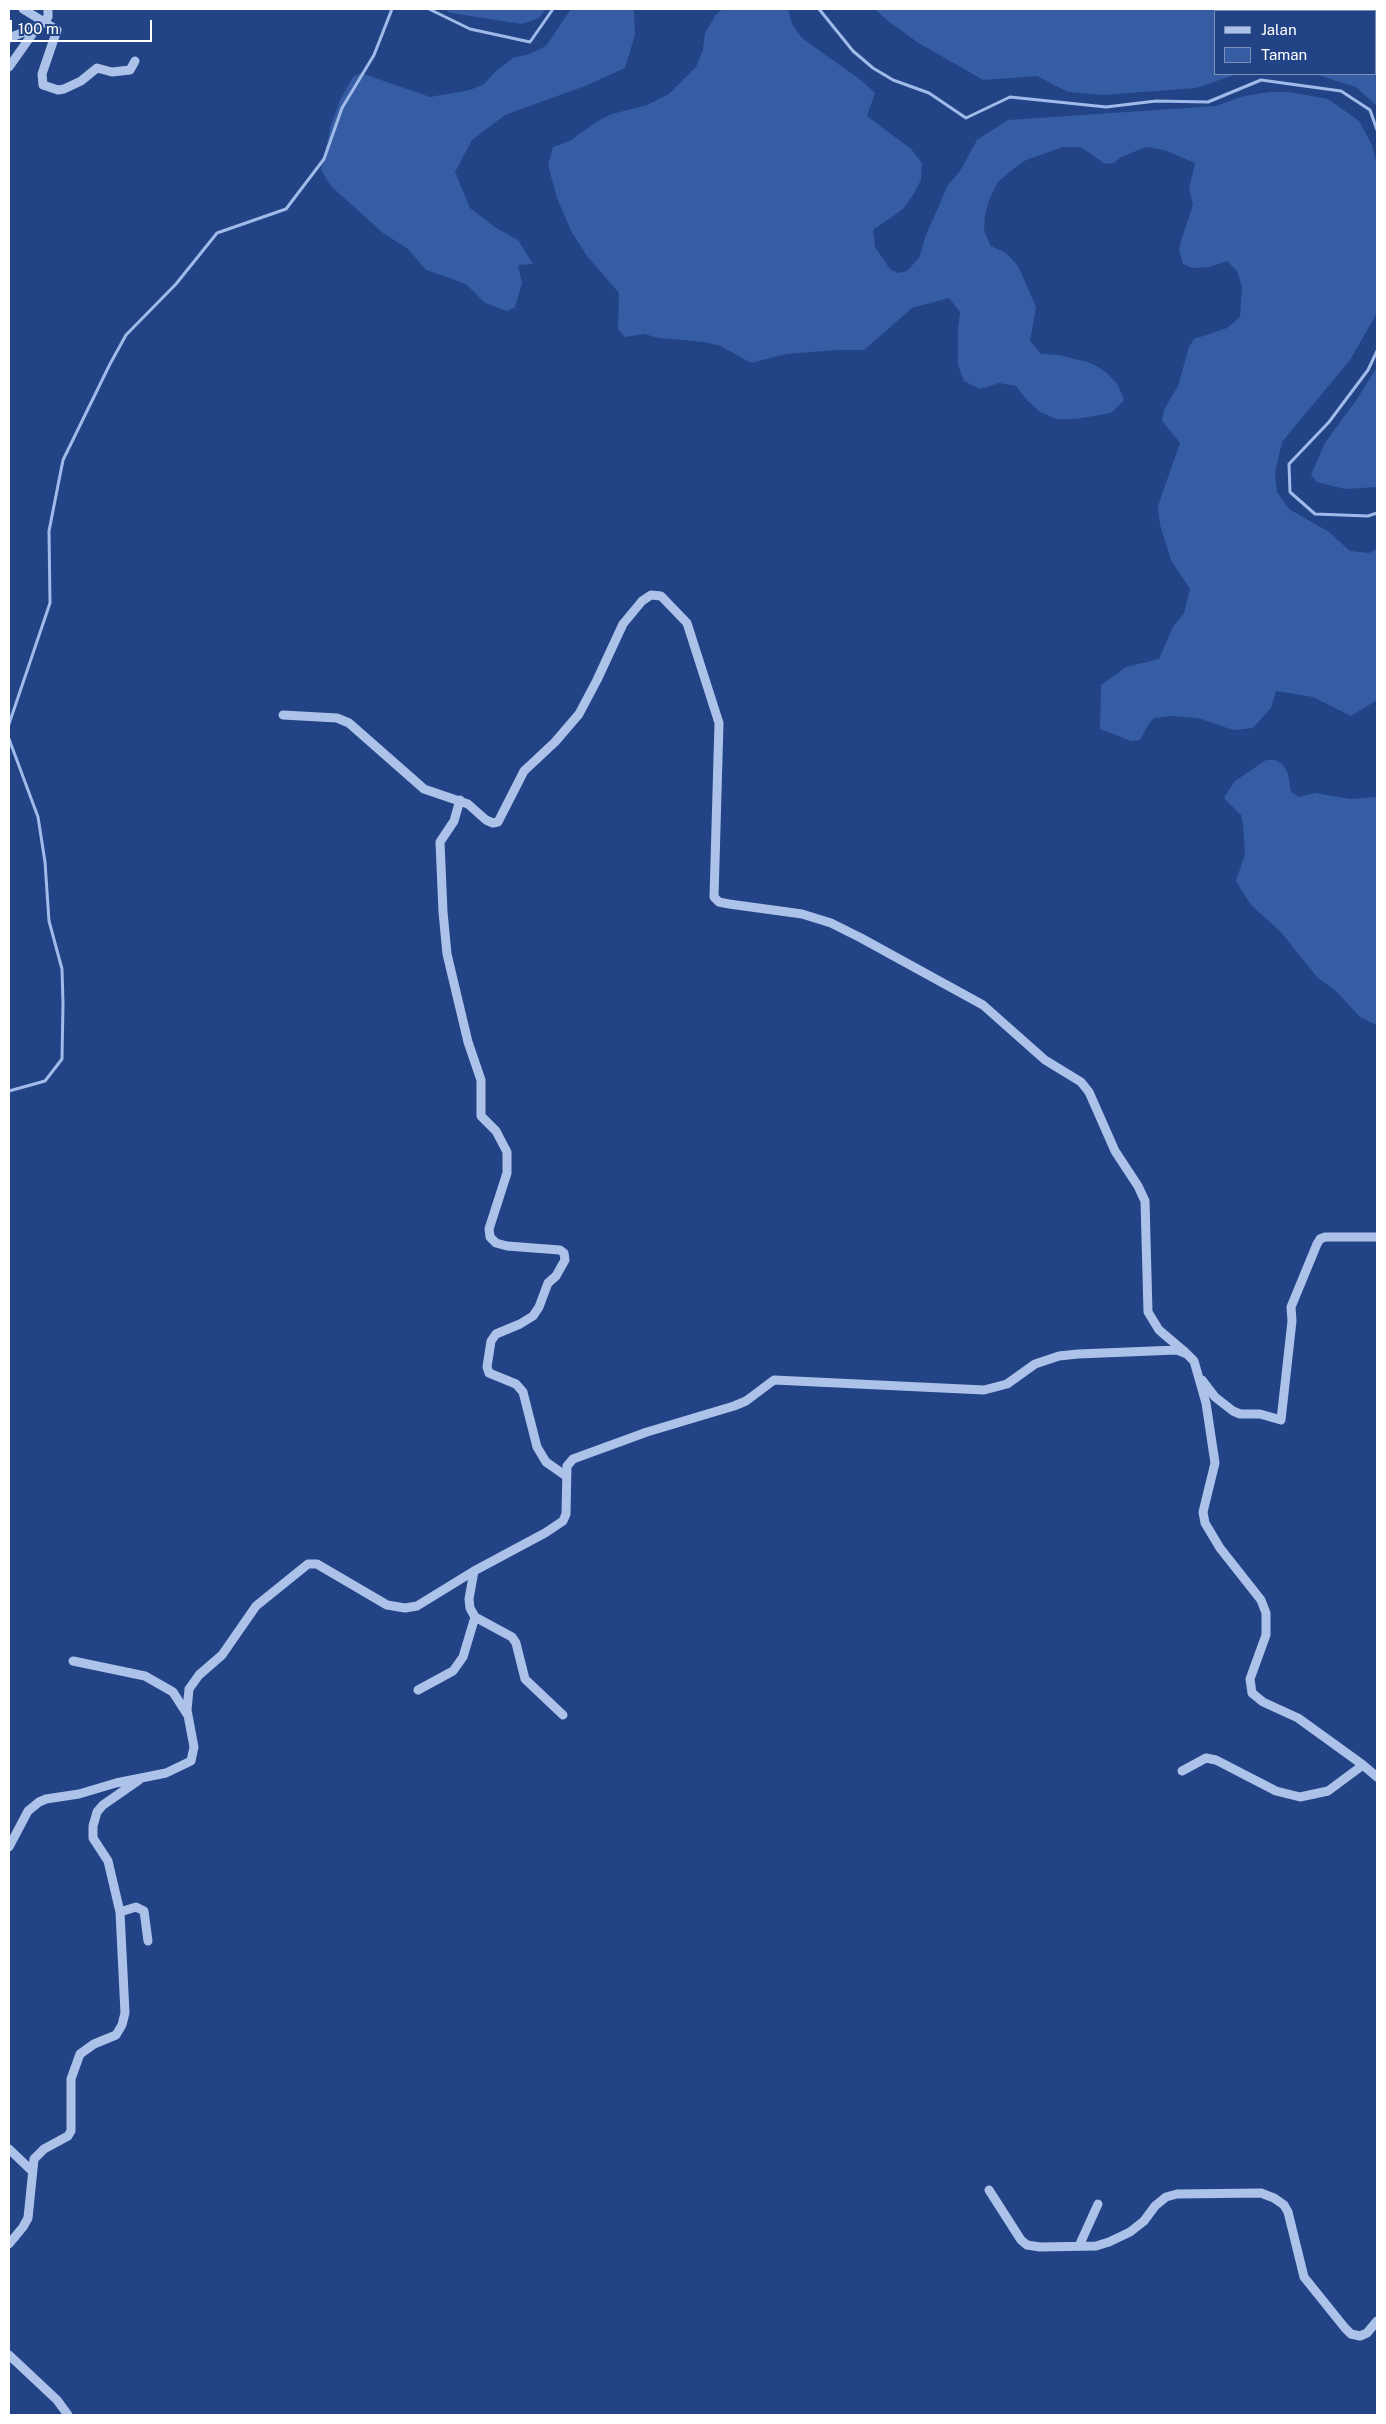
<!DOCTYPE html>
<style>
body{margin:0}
#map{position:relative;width:1386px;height:2424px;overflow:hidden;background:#224486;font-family:"Public Sans",sans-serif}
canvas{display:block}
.frame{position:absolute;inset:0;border:10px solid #fff;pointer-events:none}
.legend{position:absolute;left:1214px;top:10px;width:162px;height:65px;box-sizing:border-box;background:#224486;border:1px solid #7a8fb6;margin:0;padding:6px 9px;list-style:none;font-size:15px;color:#fff}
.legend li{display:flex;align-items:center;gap:10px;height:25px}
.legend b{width:25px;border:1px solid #7a8fb6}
.scale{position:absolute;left:10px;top:20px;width:142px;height:22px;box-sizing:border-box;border:2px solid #fff;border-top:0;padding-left:6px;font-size:15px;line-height:18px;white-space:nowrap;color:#fff;-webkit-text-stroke:4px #224486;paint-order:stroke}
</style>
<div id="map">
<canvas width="1386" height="2424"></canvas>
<div class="frame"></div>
<ul class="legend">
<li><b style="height:6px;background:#acc2e9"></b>Jalan</li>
<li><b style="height:14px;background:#365ca3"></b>Taman</li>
</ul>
<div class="scale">100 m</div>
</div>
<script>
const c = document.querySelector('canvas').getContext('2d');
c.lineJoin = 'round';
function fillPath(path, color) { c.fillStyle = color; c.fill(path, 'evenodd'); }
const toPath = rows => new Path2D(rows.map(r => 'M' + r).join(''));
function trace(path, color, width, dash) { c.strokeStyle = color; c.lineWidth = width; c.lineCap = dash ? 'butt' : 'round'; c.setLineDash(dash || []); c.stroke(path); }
const green = toPath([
 [444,9,546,9,539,18,522,24,451,13],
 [571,9,634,9,635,35,625,68,585,86,505,115,472,140,455,172,470,208,496,228,518,240,533,264,518,265,522,283,515,307,507,311,485,303,466,284,426,270,408,249,383,233,331,186,321,170,331,125,341,98,353,77,361,73,430,97,470,90,484,84,496,71,513,58,529,54,546,46],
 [722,9,788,9,792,24,802,38,862,81,875,93,867,116,911,149,922,163,921,180,913,195,903,209,873,230,875,247,890,269,898,273,907,271,919,258,926,235,948,185,960,171,977,140,1008,120,1216,106,1244,96,1270,92,1289,92,1328,99,1359,121,1372,145,1377,165,1377,313,1350,360,1282,442,1275,473,1277,492,1289,509,1329,532,1350,551,1369,553,1377,549,1377,700,1351,716,1313,697,1276,691,1271,708,1253,728,1233,730,1198,718,1172,716,1154,718,1148,725,1140,740,1131,741,1100,729,1101,685,1126,667,1159,659,1173,627,1184,613,1190,589,1171,560,1160,525,1158,506,1180,443,1162,421,1164,410,1178,386,1189,347,1194,339,1227,328,1240,317,1242,287,1237,271,1227,261,1210,267,1192,268,1183,264,1179,250,1181,241,1193,205,1189,189,1195,163,1164,150,1146,147,1121,157,1114,163,1105,164,1081,147,1063,147,1026,160,1012,170,998,182,990,198,985,214,984,231,991,246,1006,253,1018,266,1036,307,1030,341,1041,354,1058,355,1091,363,1106,372,1118,385,1124,400,1111,413,1076,419,1057,419,1040,412,1027,400,1016,386,999,383,980,389,964,381,958,365,958,329,960,312,949,298,912,308,864,350,837,350,786,354,751,363,721,346,704,342,659,338,644,334,625,337,618,329,619,293,587,256,571,231,557,198,548,165,553,147,570,141,596,122,612,114,647,105,669,94,696,67,703,50,705,33,715,16],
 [875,9,1377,9,1377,106,1356,87,1315,74,1375,74,1375,11,1215,11,1215,74,1237,74,1196,88,1104,95,1068,92,1037,76,983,80,917,42,888,21],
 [1377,367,1377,487,1345,489,1317,482,1311,475,1325,443,1357,399],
 [1266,760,1275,760,1283,765,1288,774,1291,792,1299,797,1316,793,1351,799,1377,797,1377,1025,1360,1017,1336,991,1317,977,1280,931,1251,905,1236,881,1245,854,1243,824,1241,815,1224,798,1235,781]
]);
const stream = toPath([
 [429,9,470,29,530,42,553,9],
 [819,9,853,51,873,68,893,80,929,93,966,118,1010,97,1106,107,1156,101,1208,102,1261,80,1341,91,1370,110,1377,130],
 [1377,351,1368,370,1329,422,1289,464,1290,492,1315,514,1368,516,1377,513],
 [9,724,50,603,49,531,63,460,110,364,126,335,176,284,217,233,286,209,324,159,342,108,374,55,392,9],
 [9,739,38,817,45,862,49,921,62,969,63,1003,62,1059,45,1081,9,1091]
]);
const minor = toPath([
 [23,9,57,30,42,74,43,85,58,90,64,89,81,81,97,68,112,72,130,70,135,61],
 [9,38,39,26,48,17,48,9],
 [9,67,38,26],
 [283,715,337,718,349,723,424,789,468,804,486,820,493,823,498,822,524,771,555,742,579,714,597,680,623,624,642,601,651,595,661,596,687,623,719,723,714,897,719,902,729,904,802,914,831,923,861,938,983,1005,1045,1060,1081,1082,1089,1092,1115,1151,1138,1186,1145,1201,1148,1312,1159,1330,1185,1352],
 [460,800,454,821,440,842,443,912,447,954,468,1042,481,1080,481,1116,496,1131,507,1152,507,1173,489,1229,490,1237,496,1243,507,1246,560,1250,564,1253,565,1260,556,1276,548,1283,539,1307,533,1316,520,1324,496,1334,491,1341,487,1367,489,1373,516,1384,523,1392,537,1447,546,1462,566,1476],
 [1202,1380,1215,1397,1233,1411,1240,1414,1260,1414,1281,1420,1292,1321,1291,1307,1317,1244,1320,1239,1325,1237,1377,1237],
 [474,1571,469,1599,470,1608,475,1617,512,1637,516,1643,525,1679,563,1715],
 [73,1661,145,1676,173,1692,187,1714],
 [418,1690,453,1671,463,1657,475,1617],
 [1182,1771,1206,1758,1216,1760,1276,1791,1300,1797,1328,1791,1363,1765],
 [9,1847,28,1811,39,1802,46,1799,79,1794,116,1783,166,1773,191,1761,194,1747,187,1710,189,1689,199,1675,222,1655,256,1606,308,1564,317,1564,387,1605,405,1608,417,1606,474,1571,545,1533,563,1521,566,1514,567,1466,573,1459,647,1432,734,1406,746,1401,774,1380,984,1390,1007,1384,1035,1364,1059,1356,1078,1354,1177,1350,1187,1354,1194,1361,1206,1403,1215,1463,1203,1512,1205,1523,1220,1548,1261,1600,1266,1613,1266,1635,1250,1679,1252,1693,1263,1702,1298,1718,1363,1765,1377,1777],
 [120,1912,136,1907,144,1911,148,1941],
 [9,2149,32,2171],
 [989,2190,1021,2240,1027,2245,1040,2247,1096,2246,1109,2242,1130,2232,1144,2221,1155,2206,1166,2197,1177,2194,1261,2193,1274,2198,1284,2205,1288,2212,1304,2277,1345,2328,1351,2334,1360,2336,1367,2333,1377,2321],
 [9,2244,23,2227,28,2218,34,2159,44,2149,68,2136,71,2131,71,2079,80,2054,94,2044,116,2035,122,2025,125,2013,120,1912,108,1861,93,1838,93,1826,97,1812,103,1805,139,1780],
 [1079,2246,1098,2204],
 [9,2355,57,2400,68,2415]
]);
fillPath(green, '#365ca3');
trace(stream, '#a0bbea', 3);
trace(minor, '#acc2e9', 9);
</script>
